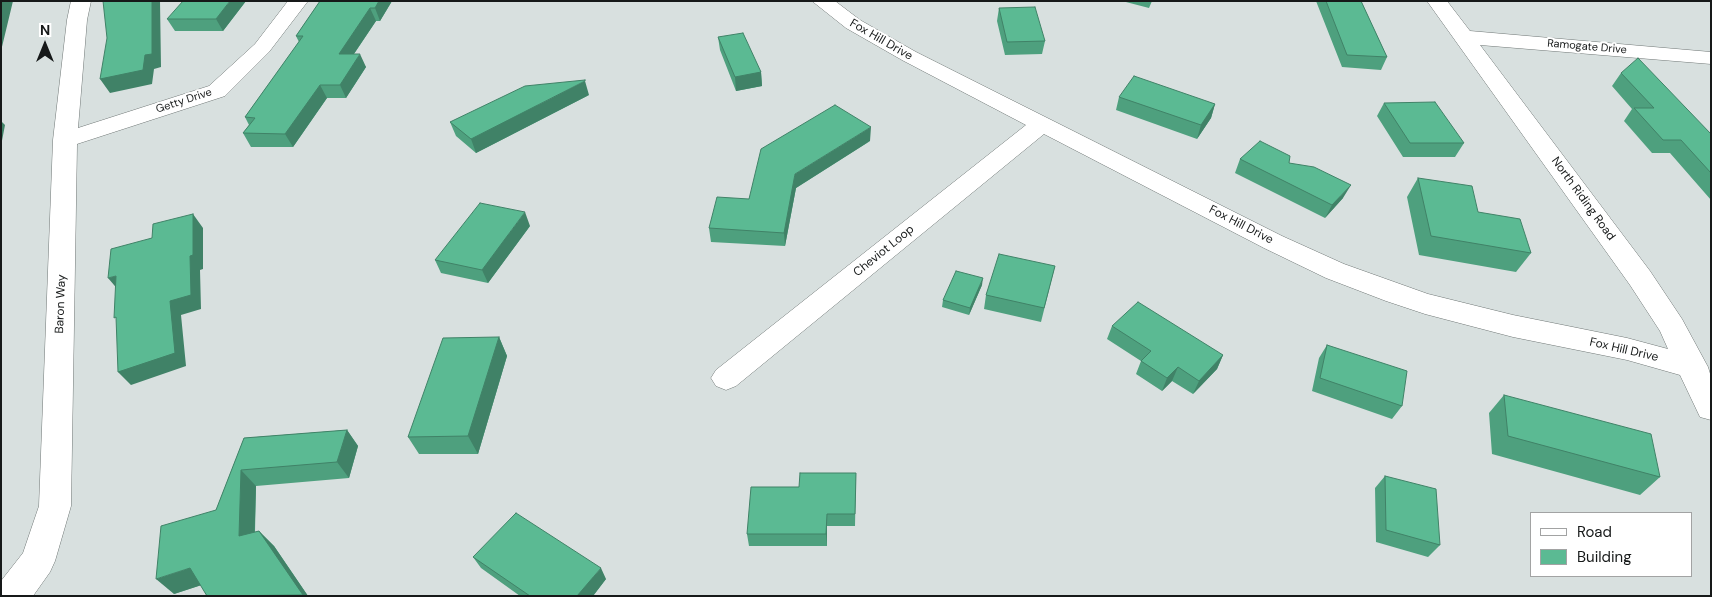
<!DOCTYPE html>
<style>
body{margin:0}
#map{position:relative;width:1712px;height:597px;overflow:hidden;background:#d8e0df;font-family:"DM Sans",sans-serif}
canvas{display:block}
.frame{position:absolute;inset:0;border:2px solid #161919;pointer-events:none}
.legend{position:absolute;left:1530px;top:512px;width:162px;height:65px;box-sizing:border-box;background:#fff;border:1px solid #a2a3a3;margin:0;padding:6px 9px;list-style:none;font-size:15px;color:#161919}
.legend li{display:flex;align-items:center;gap:10px;height:25px}
.legend b{width:25px;border:1px solid #a2a3a3}
.north{position:absolute;left:20px;top:20px;width:50px;height:50px;-webkit-text-stroke:4px #fff;paint-order:stroke;rotate:0deg;font-size:14px;font-weight:700;line-height:20px;text-align:center;color:#161919}
.north::after{content:'';display:block;margin:auto;width:18px;height:22px;background:#161919;clip-path:polygon(50% 0,100% 100%,50% 72%,0 100%)}
</style>
<div id="map">
<canvas width="1712" height="597"></canvas>
<div class="frame"></div>
<ul class="legend">
<li><b style="height:6px;background:#fff"></b>Road</li>
<li><b style="height:14px;background:#5bba93"></b>Building</li>
</ul>
<div class="north">N</div>
</div>
<script>
const c = document.querySelector('canvas').getContext('2d');
c.lineJoin = 'round';
const toPath = rows => new Path2D(rows.map(r => 'M' + r).join(''));
function trace(path, color, width, dash) { c.strokeStyle = color; c.lineWidth = width; c.lineCap = dash ? 'butt' : 'round'; c.setLineDash(dash || []); c.stroke(path); }
function fillPath(path, color) { c.fillStyle = color; c.fill(path, 'evenodd'); }
function label(font, color, halo, rows, align = 'center') {
  c.font = font + ' "DM Sans",sans-serif'; c.lineWidth = 4; c.setLineDash([]); c.textBaseline = 'middle'; c.strokeStyle = halo; c.fillStyle = color; for (const [text, x, y, turn = 0] of rows) {
    c.save(); c.translate(x, y); c.rotate((+turn || 0) * Math.PI / 180); c.textAlign = isNaN(turn) ? turn : align; if (halo) c.strokeText(text, 0, 0); c.fillText(text, 0, 0); c.restore();
  }
}
const street = toPath([
 [71,1,91,1,87,20,78,128,209,86,255,44,288,1,308,1,269,52,225,96,77,144,71,506,55,561,50,572,33,596,1,596,1,581,23,553,39,506,53,140,67,20,71,1],
 [812,1,835,1,860,20,916,52,1282,236,1344,264,1428,294,1513,315,1627,338,1668,349,1660,331,1630,285,1427,1,1447,1,1470,31,1711,52,1711,64,1480,45,1650,271,1682,319,1708,367,1711,377,1711,420,1700,417,1680,375,1627,360,1513,337,1425,314,1386,301,1326,278,1264,248,1044,134,736,386,726,390,716,386,711,378,716,370,1026,125,902,60,846,28,812,1]
]);
const wall = toPath([
 [246,1,223,31,175,31,167,19],
 [320,1,392,1,380,21,376,21,354,54,366,67,346,98,327,98,293,147,251,147,243,133,249,125,245,117,299,42,296,36],
 [1122,1,1152,1,1149,8],
 [1316,1,1361,1,1387,57,1381,70,1342,67],
 [999,8,1045,41,1042,54,1005,55,997,21],
 [718,37,761,72,762,86,736,91,720,50],
 [1621,73,1711,134,1711,200,1670,153,1652,153,1624,121,1632,109,1612,86],
 [589,95,476,153,456,136,450,122],
 [1119,97,1215,104,1211,118,1197,139,1116,110],
 [1384,103,1464,143,1455,157,1403,157,1377,116],
 [870,141,796,188,785,246,711,242,709,228,749,199],
 [1240,159,1289,163,1343,198,1325,218,1235,173],
 [1418,178,1531,253,1516,272,1419,255,1407,197],
 [530,226,488,283,441,273,435,260],
 [1055,266,1041,322,984,309,986,295],
 [982,285,969,315,942,307,943,300],
 [1112,326,1223,355,1217,369,1193,394,1172,381,1162,391,1136,374,1141,361,1107,339],
 [499,337,507,356,478,454,419,454,408,437],
 [1327,345,1402,406,1392,419,1312,391,1319,358],
 [1504,395,1660,477,1640,495,1492,454,1489,413],
 [347,430,358,446,349,478,256,486,255,532,259,531,274,546,308,596,207,596,201,585,174,594,216,510,244,438],
 [856,473,855,526,827,526,827,546,749,546,747,534,799,487],
 [1385,476,1440,545,1428,557,1376,542,1375,488],
 [473,557,606,579,593,596,520,596,481,568]
]);
const shadedWall = toPath([
 [1,1,13,1,1,51],
 [152,1,160,1,161,67,154,69,152,84,110,93,100,79],
 [230,1,246,1,223,31,216,19],
 [379,1,392,1,380,21,375,8],
 [370,8,376,21,345,67,339,54],
 [360,54,366,67,346,98,340,85],
 [761,72,762,86,736,91,735,77],
 [585,81,589,95,476,153,471,139],
 [320,85,327,98,293,147,285,134],
 [1215,104,1211,118,1197,139,1201,125],
 [1,121,5,125,1,146],
 [871,127,870,141,796,188,785,246,784,233,795,174],
 [1351,185,1343,198,1325,218,1332,205],
 [525,212,530,226,488,283,482,270],
 [193,214,203,228,203,269,200,270,201,309,181,315,186,366,131,385,118,372,170,301,190,256],
 [116,276,120,292,108,278],
 [983,278,982,285,969,315,970,308],
 [499,337,507,356,478,454,468,436],
 [1223,355,1217,369,1193,394,1199,381],
 [1178,367,1172,381,1162,391,1167,378],
 [347,430,358,446,349,478,337,462],
 [241,470,256,486,254,552,239,536],
 [827,514,827,546,826,534],
 [259,531,274,546,308,596,302,596],
 [190,568,208,583,174,594,156,579],
 [601,568,606,579,593,596,577,596]
]);
const building = toPath([
 [103,1,152,1,152,54,145,55,143,70,100,79,107,38,103,1],
 [183,1,230,1,216,19,167,19,183,1],
 [320,1,379,1,375,8,370,8,339,54,360,54,340,85,320,85,285,134,243,133,255,118,245,117,303,36,296,36,320,1],
 [1326,1,1361,1,1387,57,1347,55,1326,1],
 [1035,7,1045,41,1007,42,999,8,1035,7],
 [743,33,761,72,735,77,718,37,743,33],
 [1638,58,1711,134,1711,173,1681,140,1663,140,1634,108,1654,108,1621,73,1638,58],
 [1134,76,1215,104,1201,125,1119,97,1134,76],
 [585,80,585,81,471,139,450,122,525,86,585,80],
 [1435,102,1464,143,1410,143,1384,103,1435,102],
 [835,105,871,127,795,174,784,233,709,228,717,197,749,199,761,149,835,105],
 [1260,141,1290,156,1289,163,1314,167,1351,185,1332,205,1240,159,1260,141],
 [1418,178,1472,186,1478,212,1520,219,1531,253,1431,236,1418,178],
 [480,203,525,212,482,270,435,260,480,203],
 [193,214,193,255,190,256,191,295,170,301,175,353,118,372,116,317,114,318,116,276,108,278,111,249,152,238,153,224,193,214],
 [999,254,1055,266,1044,308,986,295,999,254],
 [956,271,983,278,970,308,943,300,956,271],
 [1138,302,1223,355,1199,381,1178,367,1167,378,1141,361,1151,351,1112,326,1138,302],
 [499,337,468,436,408,437,443,338,499,337],
 [1327,345,1407,371,1402,406,1320,378,1327,345],
 [1504,395,1651,434,1660,477,1508,436,1504,395],
 [347,430,337,462,241,470,239,536,259,531,303,595,207,596,190,568,156,579,161,526,216,510,244,438,347,430],
 [800,473,856,473,855,514,827,514,826,534,747,534,751,487,799,487,800,473],
 [1385,476,1436,489,1440,545,1386,530,1385,476],
 [516,513,601,568,577,596,530,596,473,557,516,513]
]);
const farStreetnames = [
 ["Ramogate Drive",1587,47,5],
 ["Getty Drive",184,101,-18]
];
const streetNames = [
 ["Fox Hill Drive",881,40,30],
 ["North Riding Road",1583,199,54],
 ["Fox Hill Drive",1241,225,27],
 ["Cheviot Loop",884,251,-39],
 ["Baron Way",61,304,-88],
 ["Fox Hill Drive",1624,350,13]
];
trace(street, '#707776', 1);
fillPath(street, '#fff');
fillPath(wall, '#4ea07e');
fillPath(shadedWall, '#408267');
fillPath(building, '#5bba93');
trace(building, '#408267', 1);
label('11px', '#161919', '#fff', farStreetnames);
label('12px', '#161919', '#fff', streetNames);
</script>
